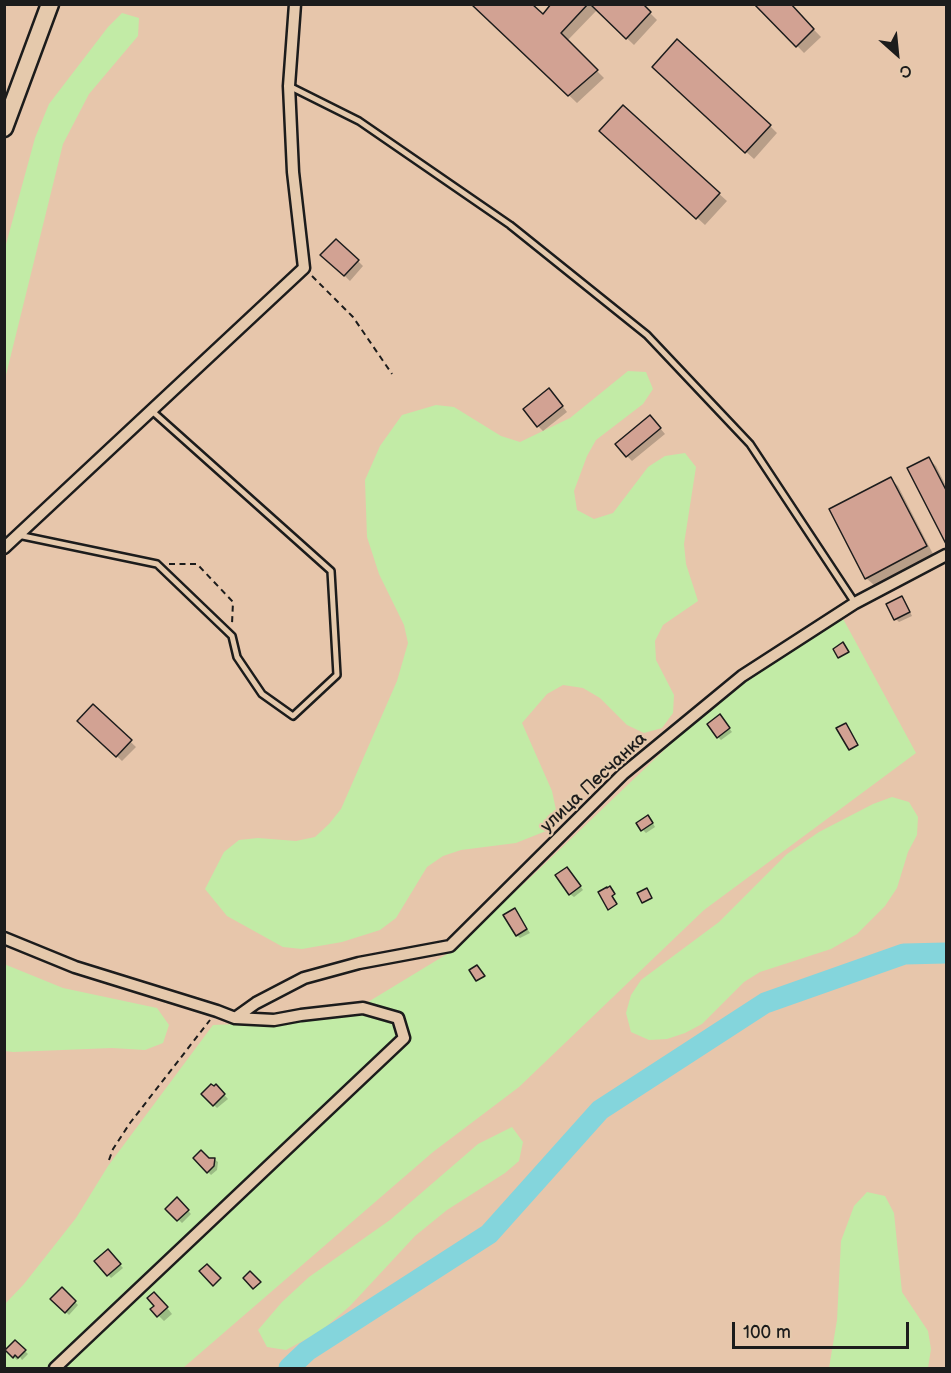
<!DOCTYPE html>
<meta charset="utf-8">
<style>
body{margin:0}
#map{position:relative;width:951px;height:1373px;overflow:hidden;background:#e7c6ab;font-family:"Balsamiq Sans",sans-serif}
canvas{display:block}
.frame{position:absolute;inset:0;border:6px solid #1c1c1c;pointer-events:none}
.north{position:absolute;left:867px;top:24px;width:60px;height:60px;-webkit-text-stroke:4px #e5c9ac;paint-order:stroke;rotate:153deg;font-size:16px;font-weight:700;line-height:24px;text-align:center;color:#1c1c1c}
.north::after{content:'';display:block;margin:auto;width:21px;height:27px;background:#1c1c1c;clip-path:polygon(50% 0,100% 100%,50% 72%,0 100%)}
.scale{position:absolute;left:732px;top:1322px;width:177px;height:27px;box-sizing:border-box;border:3px solid #1c1c1c;border-top:0;padding-left:8px;font-size:18px;line-height:21px;white-space:nowrap;color:#1c1c1c;-webkit-text-stroke:4px #e5c9ac;paint-order:stroke}
</style>
<div id="map">
<canvas width="951" height="1373"></canvas>
<div class="frame"></div>
<div class="north">С</div>
<div class="scale">100 m</div>
</div>
<script>
const c = document.querySelector('canvas').getContext('2d');
c.lineJoin = 'round';
function fillPath(path, color) { c.fillStyle = color; c.fill(path, 'evenodd'); }
const toPath = rows => new Path2D(rows.map(r => 'M' + r).join(''));
function trace(path, color, width, dash) { c.strokeStyle = color; c.lineWidth = width; c.lineCap = dash ? 'butt' : 'round'; c.setLineDash(dash || []); c.stroke(path); }
function label(font, color, halo, rows, align = 'center') {
  c.font = font + ' "Balsamiq Sans",sans-serif'; c.lineWidth = 4.5; c.setLineDash([]); c.textBaseline = 'middle'; c.strokeStyle = halo; c.fillStyle = color; for (const [text, x, y, turn = 0] of rows) {
    c.save(); c.translate(x, y); c.rotate((+turn || 0) * Math.PI / 180); c.textAlign = isNaN(turn) ? turn : align; if (halo) c.strokeText(text, 0, 0); c.fillText(text, 0, 0); c.restore();
  }
}
const green = toPath([
 [122,13,139,18,138,36,89,94,63,144,5,379,5,248,35,138,49,104,108,27],
 [628,371,646,372,653,389,643,404,596,440,587,456,574,491,577,510,594,519,613,513,648,467,665,456,685,453,696,467,684,544,686,564,698,601,663,625,655,641,656,660,674,695,673,713,662,728,644,733,627,725,600,698,583,688,563,685,547,694,522,723,552,791,556,810,551,829,516,843,461,850,443,856,427,867,396,918,380,930,342,942,302,949,283,947,227,916,205,889,224,852,239,840,258,838,296,841,315,837,329,824,341,809,397,681,408,643,404,625,379,574,367,537,365,480,380,446,402,415,436,405,454,407,501,436,520,442,570,418],
 [841,615,916,753,704,910,519,1087,433,1152,183,1368,5,1368,4,1305,24,1284,76,1218,108,1166,213,1025,284,1022,345,1016,447,954,531,877,680,735,767,662],
 [892,797,909,802,918,817,917,835,908,852,897,888,885,906,857,934,831,949,760,972,744,982,702,1024,685,1033,667,1039,649,1040,631,1032,626,1013,631,995,641,980,719,922,787,854,819,832,873,804],
 [4,964,63,988,157,1008,169,1025,163,1043,145,1050,112,1048,13,1052,5,1051],
 [512,1127,523,1142,519,1161,505,1173,447,1210,415,1236,350,1306,321,1331,286,1350,267,1347,258,1330,282,1302,309,1277,390,1220,478,1144],
 [867,1192,885,1196,894,1213,902,1292,928,1331,931,1349,928,1368,829,1368,837,1320,841,1241,854,1206]
]);
const shadow = toPath([
 [473,4,543,16,553,4,641,4,657,20,634,45,597,10,567,41,604,78,577,103],
 [757,4,789,4,821,37,804,53],
 [661,74,770,126,777,133,754,159],
 [623,107,727,201,705,225,609,138],
 [323,255,358,261,363,266,350,281],
 [554,395,567,412,543,431,538,426],
 [655,422,665,434,632,461,627,456],
 [929,459,936,466,946,486,946,539,944,537],
 [891,479,898,486,933,554,874,585,866,578],
 [901,598,905,601,912,616,899,622,896,619],
 [93,706,136,747,122,761,79,721],
 [723,720,732,732,721,740,718,737],
 [651,820,655,827,646,833,643,830],
 [570,872,583,890,574,897,570,894],
 [515,910,530,933,520,938,517,935],
 [216,1086,228,1099,217,1108,203,1094],
 [195,1158,214,1159,218,1162,217,1170,211,1175],
 [177,1199,191,1214,182,1223,168,1209],
 [107,1251,123,1268,111,1278,96,1261],
 [62,1289,78,1305,69,1315,52,1299],
 [160,1299,172,1314,164,1321,152,1309],
 [15,1342,28,1354,22,1360,20,1357,17,1360,7,1350]
]);
const river = toPath([
 [289,1368,307,1351,489,1234,600,1110,765,1003,904,954,946,953]
]);
const building = toPath([
 [471,4,532,4,543,14,551,4,588,4,561,33,598,70,568,96,471,4],
 [590,4,643,4,651,12,626,39,590,4],
 [754,4,791,4,814,29,796,47,754,4],
 [677,39,771,125,745,153,652,67,677,39],
 [623,105,720,193,696,219,599,131,623,105],
 [336,239,359,260,344,276,320,255,336,239],
 [549,388,563,406,537,427,523,409,549,388],
 [650,415,661,428,626,457,615,444,650,415],
 [929,457,946,490,946,544,907,468,929,457],
 [891,477,927,546,865,579,829,509,891,477],
 [902,596,910,612,894,620,886,604,902,596],
 [843,642,849,652,838,658,833,649,843,642],
 [93,704,132,740,116,757,77,721,93,704],
 [720,714,730,728,717,738,707,724,720,714],
 [846,723,858,745,849,750,836,728,846,723],
 [648,815,653,823,641,831,636,823,648,815],
 [567,867,581,886,569,895,555,875,567,867],
 [610,886,615,894,612,896,617,904,608,910,598,892,607,887,607,888,610,886],
 [647,888,652,898,642,903,637,893,647,888],
 [515,908,527,929,516,936,503,915,515,908],
 [477,965,485,976,476,981,469,970,477,965],
 [211,1084,214,1086,216,1084,225,1094,213,1106,201,1094,211,1084],
 [201,1150,209,1158,215,1158,214,1166,207,1173,193,1158,201,1150],
 [177,1197,189,1210,177,1221,165,1209,177,1197],
 [108,1249,121,1264,107,1276,94,1261,108,1249],
 [207,1264,221,1278,213,1286,199,1271,207,1264],
 [250,1271,261,1282,253,1289,243,1278,250,1271],
 [62,1287,76,1301,65,1313,50,1299,62,1287],
 [154,1292,168,1307,157,1317,150,1309,154,1306,147,1298,154,1292],
 [15,1340,26,1350,18,1358,15,1355,13,1358,5,1350,15,1340]
]);
const path = toPath([
 [312,276,353,317,392,374],
 [169,564,197,564,233,602,232,624],
 [109,1160,113,1149,130,1123,210,1020]
]);
const service = toPath([
 [289,86,359,121,510,225,647,335,750,444,855,603],
 [18,535,157,564,232,636,237,657,262,694,293,716,337,675,331,571,152,411]
]);
const minor = toPath([
 [4,548,304,268,293,172,289,86,295,4],
 [4,938,75,967,217,1011,235,1018,256,1003,304,978,359,963,450,946,623,774,742,676,855,603,946,555],
 [55,1368,404,1038,398,1018,363,1008,301,1015,274,1020,235,1018]
]);
const primary = toPath([
 [4,128,50,4]
]);
const streetNames = [
 ["улица Песчанка",594,783,-43]
];
fillPath(green, '#c2eba6');
fillPath(shadow, '#0003');
trace(river, '#84d5dc', 21);
fillPath(building, '#d2a293');
trace(building, '#1c1c1c', 1.5);
trace(service, '#1c1c1c', 10);
trace(minor, '#1c1c1c', 15);
trace(primary, '#1c1c1c', 21);
trace(path, '#1c1c1c', 2, [6, 4.5]);
trace(service, '#e5c9ac', 5);
trace(minor, '#e5c9ac', 10);
trace(primary, '#e5c9ac', 16);
label('18px', '#1c1c1c', '#e5c9ac', streetNames);
</script>
